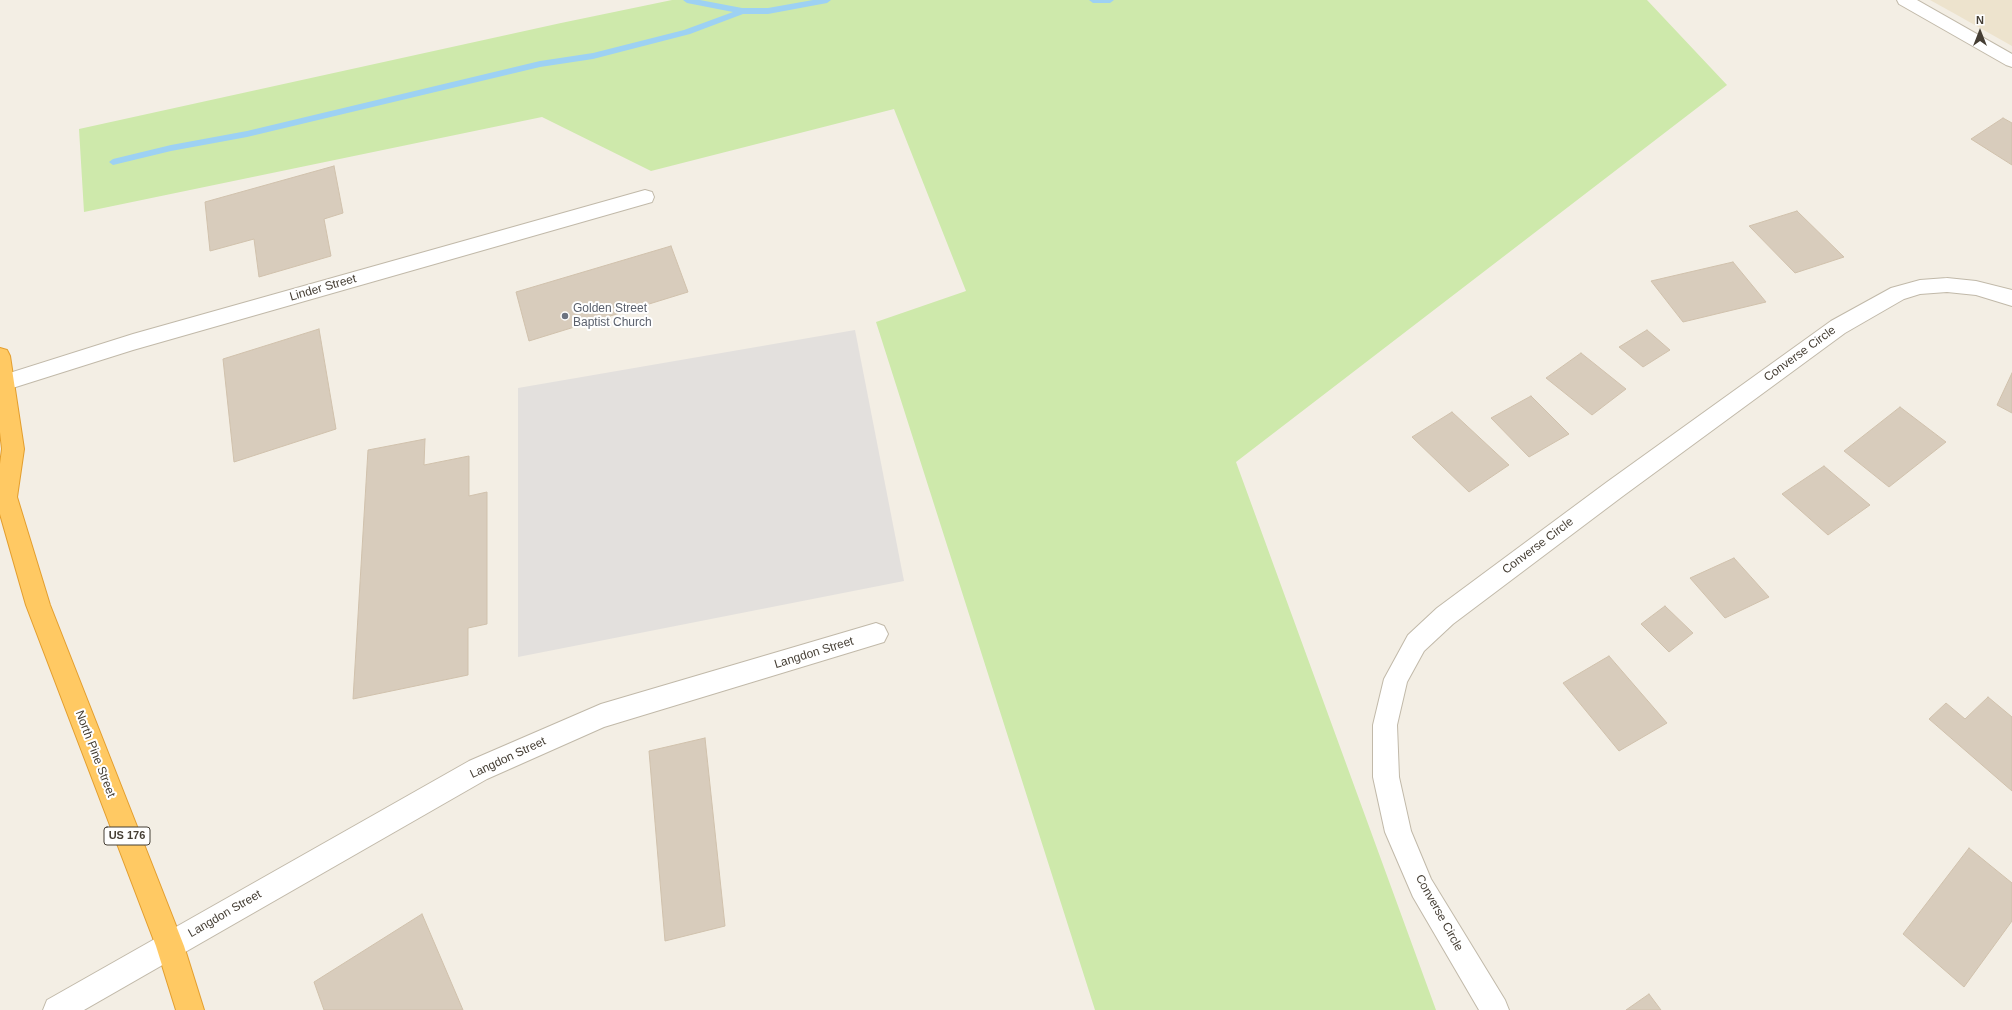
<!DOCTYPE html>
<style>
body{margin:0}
#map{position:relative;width:2012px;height:1010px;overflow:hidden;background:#f3eee4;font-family:Arial,sans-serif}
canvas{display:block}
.north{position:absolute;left:1960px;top:12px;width:40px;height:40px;-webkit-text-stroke:3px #fff;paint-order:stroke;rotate:0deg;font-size:11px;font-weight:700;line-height:16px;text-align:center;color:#453e34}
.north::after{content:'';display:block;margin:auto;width:14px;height:18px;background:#453e34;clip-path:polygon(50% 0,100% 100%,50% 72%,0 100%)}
</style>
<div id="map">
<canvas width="2012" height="1010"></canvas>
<div class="north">N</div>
</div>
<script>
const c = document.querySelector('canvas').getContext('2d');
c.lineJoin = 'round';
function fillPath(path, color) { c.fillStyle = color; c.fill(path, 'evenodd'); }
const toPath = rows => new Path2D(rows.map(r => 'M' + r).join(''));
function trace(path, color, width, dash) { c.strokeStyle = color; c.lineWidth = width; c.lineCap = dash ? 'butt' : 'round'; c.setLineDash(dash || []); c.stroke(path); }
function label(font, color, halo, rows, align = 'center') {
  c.font = font + ' Arial,sans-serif'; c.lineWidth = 4; c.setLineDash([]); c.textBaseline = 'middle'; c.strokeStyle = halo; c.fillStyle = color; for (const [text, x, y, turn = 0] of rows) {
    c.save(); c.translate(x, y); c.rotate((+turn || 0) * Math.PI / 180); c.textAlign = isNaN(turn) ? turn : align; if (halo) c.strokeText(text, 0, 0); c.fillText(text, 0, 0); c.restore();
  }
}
const education = toPath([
 [1930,0,2012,0,2012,46,1957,15]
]);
const green = toPath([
 [672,0,1647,0,1727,85,1236,462,1436,1010,1095,1010,876,322,966,291,894,109,651,171,542,117,84,212,79,129,561,23]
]);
const parking = toPath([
 [855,330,904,581,518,657,518,388]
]);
const stream = toPath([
 [683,0,700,0,742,8,768,8,813,0,831,0,827,3,768,14,743,14,690,34,593,59,540,67,247,137,171,151,113,165,109,162,113,159,171,145,247,131,540,61,593,53,684,30,733,12,687,3,683,0],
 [1089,0,1114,0,1110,3,1093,3,1089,0]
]);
const building = toPath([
 [2003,118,2012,123,2012,165,1971,139,2003,118],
 [334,166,343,213,324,219,331,256,259,277,254,239,210,251,205,202,334,166],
 [1797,211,1844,257,1795,273,1749,226,1797,211],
 [671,246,688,292,529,341,516,292,671,246],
 [1733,262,1766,302,1683,322,1651,281,1733,262],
 [319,329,336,429,234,462,223,359,319,329],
 [1647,330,1670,350,1643,367,1619,347,1647,330],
 [1581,353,1626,389,1592,415,1546,378,1581,353],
 [2012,373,2012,413,1997,405,2012,373],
 [1531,396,1569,434,1529,457,1491,418,1531,396],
 [1900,407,1946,442,1889,487,1844,451,1900,407],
 [1452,412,1509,465,1469,492,1412,437,1452,412],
 [425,439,424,465,469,456,469,496,487,492,487,624,468,628,468,675,353,699,368,450,425,439],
 [1824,466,1870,505,1828,535,1782,494,1824,466],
 [1734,558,1769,597,1725,618,1690,578,1734,558],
 [1665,606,1693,633,1669,652,1641,624,1665,606],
 [1609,656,1667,723,1619,751,1563,683,1609,656],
 [1988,697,2012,717,2012,791,1929,719,1946,703,1965,719,1988,697],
 [705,738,725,926,665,941,649,751,705,738],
 [1969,848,2012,883,2012,921,1964,987,1903,934,1969,848],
 [422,914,463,1010,324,1010,314,982,422,914],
 [1649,994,1661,1010,1626,1010,1649,994]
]);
const minor = toPath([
 [1897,0,1917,0,2012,54,2012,67,2006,65,1899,4,1897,0],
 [645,190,652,192,654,197,652,202,133,350,3,391,0,390,0,376,133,334,645,190],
 [1947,278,1976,281,2012,290,2012,306,1976,295,1947,292,1920,294,1904,299,1845,333,1623,496,1453,624,1424,651,1407,682,1397,725,1399,777,1411,831,1431,879,1505,1000,1509,1010,1479,1010,1413,897,1385,832,1373,777,1373,725,1384,679,1408,635,1437,608,1607,482,1831,321,1891,288,1920,280,1947,278],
 [876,623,884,626,888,634,884,642,604,727,487,779,84,1010,43,1010,47,1000,469,761,601,704,876,623]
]);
const highway = toPath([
 [0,348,7,350,10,356,24,449,17,497,50,605,184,946,204,1010,176,1010,156,946,26,605,0,514,0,464,2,449,0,432,0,348]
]);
const markers = [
 [565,316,4,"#6b7280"]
];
const shields = [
 [127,836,46]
];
const shieldNames = [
 ["US 176",127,836]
];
const streetNames = [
 ["Linder Street",323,288,-16],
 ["Converse Circle",1800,354,-36],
 ["Converse Circle",1538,546,-37],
 ["Langdon Street",814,653,-17],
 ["North Pine Street",95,754,69],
 ["Langdon Street",508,758,-25],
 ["Converse Circle",1439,913,61],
 ["Langdon Street",225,914,-30]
];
const worshipNames = [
 ["Golden Street",573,309],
 ["Baptist Church",573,323]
];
fillPath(education, '#ede3cd');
fillPath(green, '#cee9ab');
fillPath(parking, '#e3e0dd');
fillPath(stream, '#9dd1f3');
fillPath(building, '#d8ccbc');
trace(building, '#d0c1ac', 1);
trace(minor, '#c1b9a9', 2);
trace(highway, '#e39e2e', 2);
fillPath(minor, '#fff');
fillPath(highway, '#ffc963');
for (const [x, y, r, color] of markers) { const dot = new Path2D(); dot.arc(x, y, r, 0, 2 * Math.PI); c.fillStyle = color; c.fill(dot); trace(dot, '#fff', 1.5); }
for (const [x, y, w] of shields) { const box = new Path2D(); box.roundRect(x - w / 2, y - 9, w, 18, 3); c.fillStyle = '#fff'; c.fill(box); trace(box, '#453e34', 1); }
label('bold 11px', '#453e34', null, shieldNames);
label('12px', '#453e34', '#fff', streetNames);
label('12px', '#5b616d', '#fff', worshipNames, 'left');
</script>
